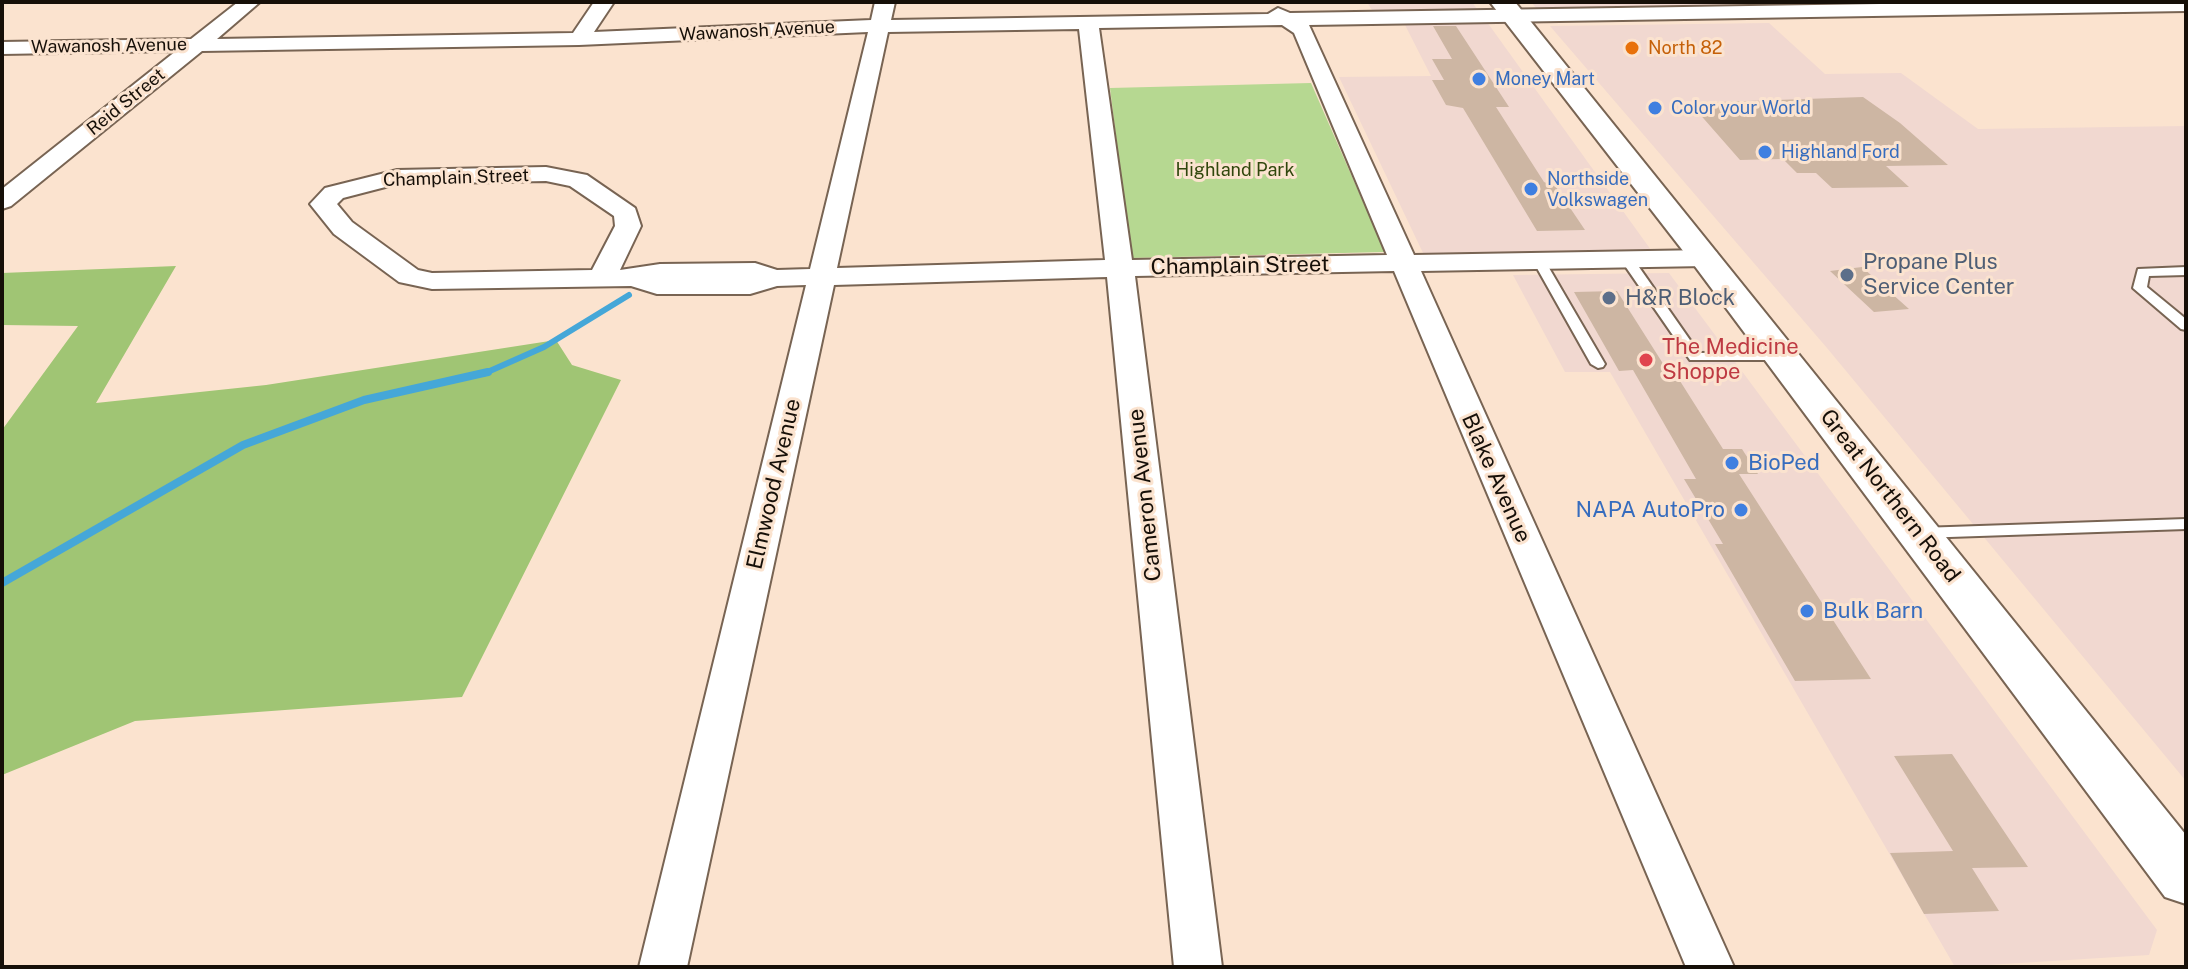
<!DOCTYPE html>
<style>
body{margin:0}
#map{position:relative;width:2188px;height:969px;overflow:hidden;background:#fbe3cf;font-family:"Public Sans",sans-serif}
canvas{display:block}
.frame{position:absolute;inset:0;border:4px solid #160f08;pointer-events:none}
</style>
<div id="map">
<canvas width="2188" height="969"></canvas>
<div class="frame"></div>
</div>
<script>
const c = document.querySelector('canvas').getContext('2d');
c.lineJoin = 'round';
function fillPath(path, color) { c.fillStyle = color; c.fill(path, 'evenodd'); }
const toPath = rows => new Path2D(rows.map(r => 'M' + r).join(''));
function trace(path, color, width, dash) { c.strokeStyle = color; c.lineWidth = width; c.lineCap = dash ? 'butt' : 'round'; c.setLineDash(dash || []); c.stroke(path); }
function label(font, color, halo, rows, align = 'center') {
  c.font = font + ' "Public Sans",sans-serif'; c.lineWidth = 6; c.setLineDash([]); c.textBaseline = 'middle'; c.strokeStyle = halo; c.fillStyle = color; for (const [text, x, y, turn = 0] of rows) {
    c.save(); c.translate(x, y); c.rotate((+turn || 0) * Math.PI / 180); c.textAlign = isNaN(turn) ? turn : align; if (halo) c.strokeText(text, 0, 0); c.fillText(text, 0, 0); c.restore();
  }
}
const commercial = toPath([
 [1367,2,1472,2,1477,9,1373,12],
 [1531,2,1975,2,1537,9],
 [1487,22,1651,250,1424,255,1339,77,1431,76,1404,23],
 [1769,23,1825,74,1901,73,1978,129,2186,126,2186,781,1827,348,1550,26],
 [1669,273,2157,930,2149,955,1955,967,1610,372,1565,372,1513,275]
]);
const green = toPath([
 [1311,83,1385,252,1131,258,1110,88]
]);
const forest = toPath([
 [176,266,96,403,266,385,556,340,572,365,621,380,462,697,135,721,2,775,2,430,78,326,2,325,2,273]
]);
const streamFar1 = toPath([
 [483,374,544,347,629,295]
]);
const stream = toPath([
 [2,583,243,445,364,400,488,372]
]);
const building = toPath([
 [1433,26,1456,26,1509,107,1496,107,1544,182,1556,187,1585,230,1537,231,1463,108,1446,105,1432,80,1444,80,1432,59,1452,59],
 [1863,97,1900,123,1948,165,1886,166,1909,187,1832,188,1816,173,1797,173,1783,159,1740,160,1690,103],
 [1862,267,1909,309,1874,312,1830,271],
 [1617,291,1674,381,1680,381,1723,449,1742,449,1758,474,1739,474,1871,679,1795,681,1715,544,1723,544,1684,479,1696,479,1633,370,1619,371,1574,292],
 [1952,754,2028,867,1972,868,1999,911,1924,914,1890,853,1953,851,1894,756]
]);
const lane = toPath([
 [1627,256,1632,257,1699,353,1781,352,1788,356,1781,360,1690,360,1621,260,1627,256],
 [1539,257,1545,261,1605,364,1603,367,1598,368,1591,364,1533,261,1539,257],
 [2186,267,2186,275,2149,276,2147,287,2186,319,2186,330,2181,329,2133,288,2138,269,2186,267],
 [2186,519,2186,529,1920,538,1912,533,1920,528,2186,519]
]);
const street = toPath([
 [238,2,260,2,217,39,573,33,594,2,614,2,594,32,871,20,875,2,895,2,891,20,1268,14,1278,8,1290,13,2011,2,2186,2,2186,11,1309,25,1414,255,1706,250,1716,252,1720,258,1716,264,1706,266,1421,271,1734,967,1686,967,1394,271,1135,276,1222,967,1174,967,1107,277,834,285,687,967,639,967,806,285,777,286,750,294,657,294,631,286,432,289,399,282,334,234,310,204,325,188,397,170,546,167,587,175,635,208,641,226,620,270,660,264,755,263,777,270,810,269,868,32,579,45,202,51,11,206,2,209,2,189,176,51,2,54,2,42,191,39,238,2],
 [1282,25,1294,33,1387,255,1132,260,1099,28,1282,25],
 [1079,29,1105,260,837,268,888,32,1079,29],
 [546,181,570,186,614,216,615,226,592,270,432,273,418,270,352,222,337,204,343,198,397,184,546,181]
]);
const secondary = toPath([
 [1490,2,1515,2,2186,835,2186,904,2165,897,1694,265,1490,2]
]);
const markers = [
 [1632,48,8,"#e8710a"],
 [1479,79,8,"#3f7fe0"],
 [1655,108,8,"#3f7fe0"],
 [1765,152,8,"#3f7fe0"],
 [1531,189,8,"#3f7fe0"],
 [1847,275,8,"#5c6f8a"],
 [1609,298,8,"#5c6f8a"],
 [1646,360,8,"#e0444e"],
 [1732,463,8,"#3f7fe0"],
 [1741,510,8,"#3f7fe0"],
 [1807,611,8,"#3f7fe0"]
];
const farStreetnames = [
 ["Wawanosh Avenue",757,31,-3],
 ["Wawanosh Avenue",109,46,-1],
 ["Reid Street",126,102,-39],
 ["Champlain Street",456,178,-2]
];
const farFoodnames = [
 ["North 82",1648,48]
];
const farShopnames = [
 ["Money Mart",1495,79],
 ["Color your World",1671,108],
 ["Highland Ford",1781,152],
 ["Northside",1547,179],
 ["Volkswagen",1547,200]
];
const farParknames = [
 ["Highland Park",1235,170]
];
const serviceNames = [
 ["Propane Plus",1863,262],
 ["Service Center",1863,287],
 ["H&R Block",1625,298]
];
const streetNames = [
 ["Champlain Street",1240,266,-1],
 ["Blake Avenue",1496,478,66],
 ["Elmwood Avenue",774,484,-77],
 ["Cameron Avenue",1145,495,-96],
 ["Great Northern Road",1890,496,52]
];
const healthNames = [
 ["The Medicine",1662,347],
 ["Shoppe",1662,372]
];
const shopNames = [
 ["BioPed",1748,463],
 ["NAPA AutoPro",1725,510,"right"],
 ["Bulk Barn",1823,611]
];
fillPath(commercial, '#f1d8d0');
fillPath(green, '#b6d891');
fillPath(forest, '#a0c574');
trace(streamFar1, '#45a7d8', 6);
trace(stream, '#45a7d8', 8);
fillPath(building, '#cdb6a3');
trace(lane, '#786453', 4);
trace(street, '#786453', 4);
trace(secondary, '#786453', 4);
fillPath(lane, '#fff');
fillPath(street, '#fff');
fillPath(secondary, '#fff');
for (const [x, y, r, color] of markers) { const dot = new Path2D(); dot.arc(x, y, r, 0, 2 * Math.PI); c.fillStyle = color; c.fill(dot); trace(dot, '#fbe3cf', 3); }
label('18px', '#160f08', '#fbe3cf', farStreetnames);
label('18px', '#c56008', '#fbe3cf', farFoodnames, 'left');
label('18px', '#366cbe', '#fbe3cf', farShopnames, 'left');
label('18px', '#30470c', '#fbe3cf', farParknames);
label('22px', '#4e5e75', '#fbe3cf', serviceNames, 'left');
label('22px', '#160f08', '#fbe3cf', streetNames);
label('22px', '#be3a42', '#fbe3cf', healthNames, 'left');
label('22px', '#366cbe', '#fbe3cf', shopNames, 'left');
</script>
